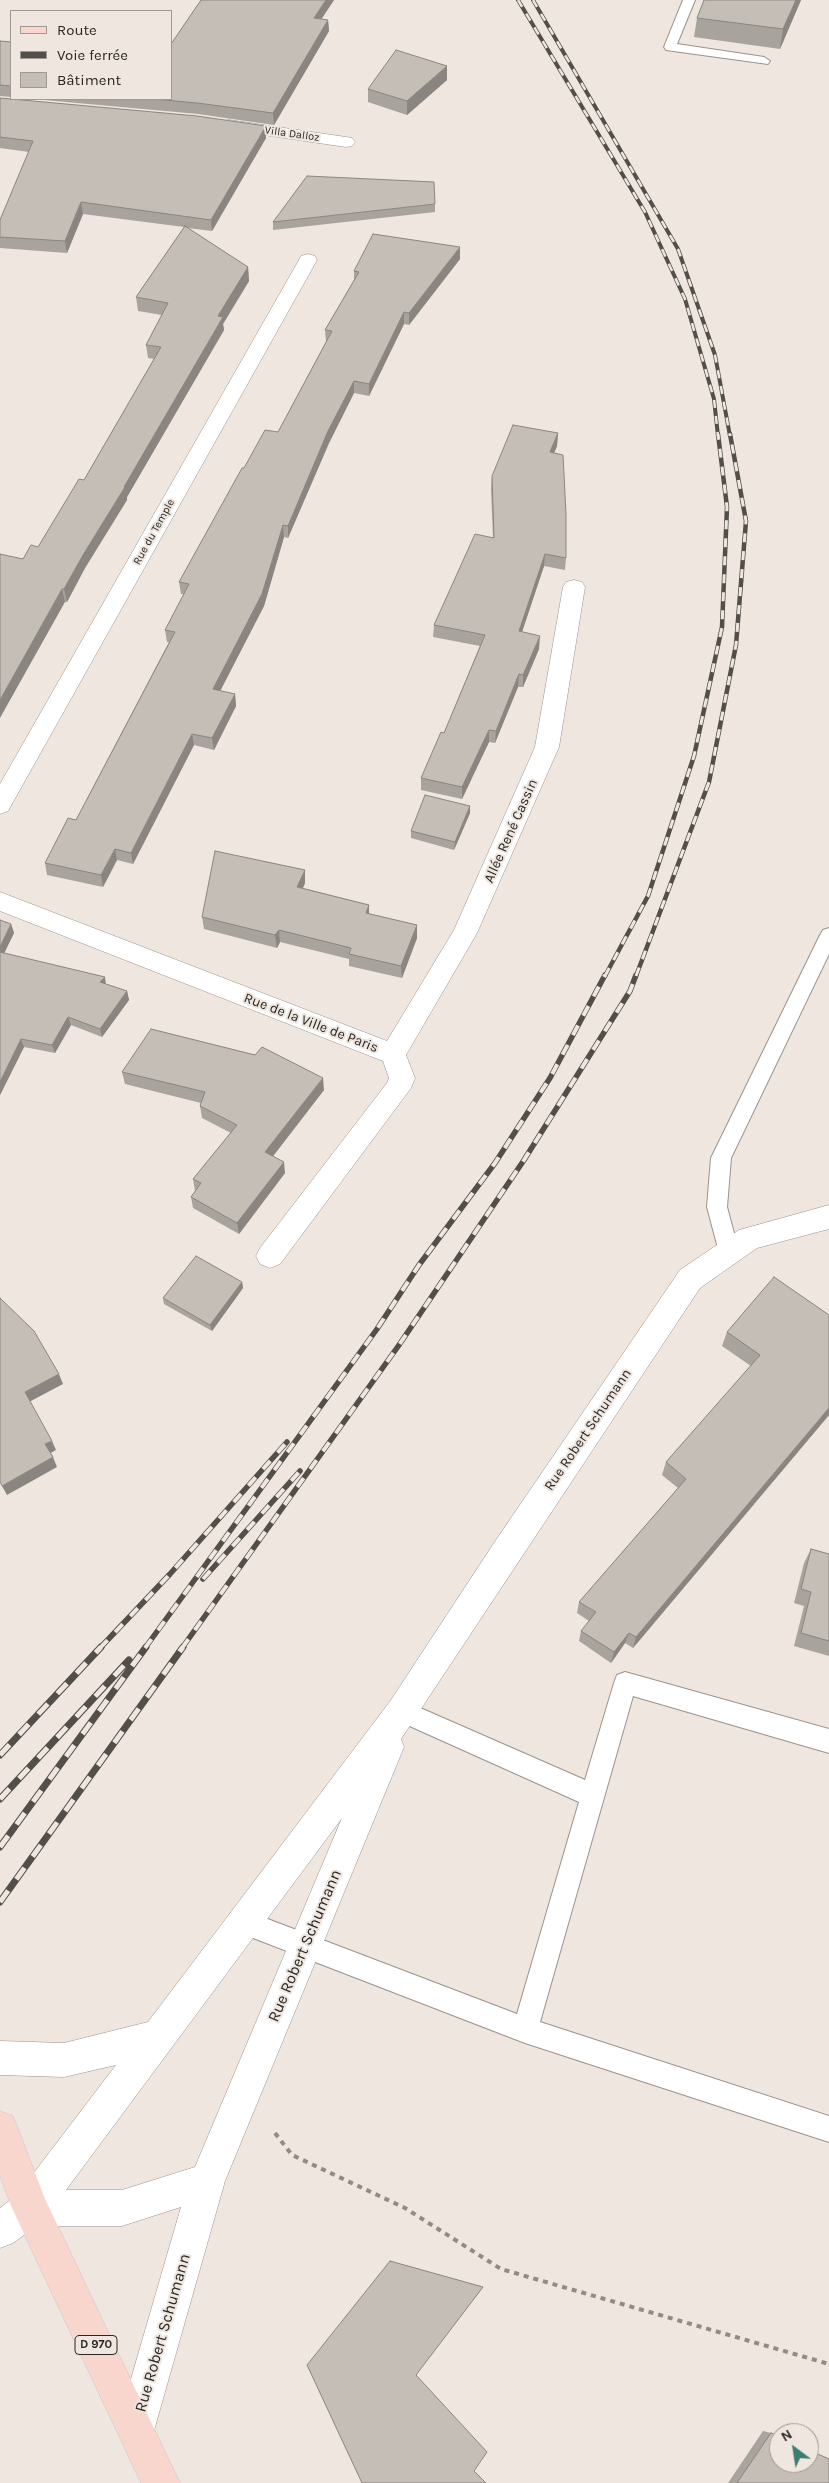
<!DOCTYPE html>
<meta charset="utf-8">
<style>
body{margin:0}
#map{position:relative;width:829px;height:2483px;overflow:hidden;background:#eee6df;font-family:Karla,sans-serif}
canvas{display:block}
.legend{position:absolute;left:10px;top:10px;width:162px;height:90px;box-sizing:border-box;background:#eee6df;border:1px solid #9f9994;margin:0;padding:6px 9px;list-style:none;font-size:15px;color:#292623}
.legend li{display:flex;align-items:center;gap:10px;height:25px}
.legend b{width:25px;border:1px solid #9f9994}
.north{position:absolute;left:769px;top:2423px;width:50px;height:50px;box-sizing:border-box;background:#eee6df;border:1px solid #9f9994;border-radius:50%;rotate:329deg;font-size:14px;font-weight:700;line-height:20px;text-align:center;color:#292623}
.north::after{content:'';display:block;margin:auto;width:18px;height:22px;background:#3c7d6d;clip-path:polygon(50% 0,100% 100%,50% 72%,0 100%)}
</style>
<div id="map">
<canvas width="829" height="2483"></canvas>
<ul class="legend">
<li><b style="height:6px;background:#f8d6ce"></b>Route</li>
<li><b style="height:6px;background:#524e4a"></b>Voie ferrée</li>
<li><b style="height:14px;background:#c5beb7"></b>Bâtiment</li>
</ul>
<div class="north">N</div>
</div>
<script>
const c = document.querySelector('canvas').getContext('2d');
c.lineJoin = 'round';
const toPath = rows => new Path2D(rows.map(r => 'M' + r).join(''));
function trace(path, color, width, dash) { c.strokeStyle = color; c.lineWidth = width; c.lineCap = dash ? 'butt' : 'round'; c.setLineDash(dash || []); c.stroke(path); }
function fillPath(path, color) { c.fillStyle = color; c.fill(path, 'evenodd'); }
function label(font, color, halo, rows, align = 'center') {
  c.font = font + ' Karla,sans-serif'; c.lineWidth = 4; c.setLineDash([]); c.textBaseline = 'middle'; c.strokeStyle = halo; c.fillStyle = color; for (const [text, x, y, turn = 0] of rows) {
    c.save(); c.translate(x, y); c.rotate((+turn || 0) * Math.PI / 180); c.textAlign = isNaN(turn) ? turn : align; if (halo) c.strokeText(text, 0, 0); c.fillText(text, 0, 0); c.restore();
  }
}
const path = toPath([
 [275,2133,292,2155,405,2208,501,2269,829,2364]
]);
const service = toPath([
 [683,0,695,0,677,44,764,57,770,61,768,64,666,50,664,47,683,0],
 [829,928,829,954,731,1158,727,1207,739,1252,736,1258,729,1261,722,1258,719,1252,707,1207,711,1158,820,935,823,930,829,928],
 [625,1672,829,1729,829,1753,633,1696,540,2022,829,2116,829,2142,525,2043,235,1931,232,1922,235,1913,244,1910,517,2014,579,1802,394,1719,390,1711,394,1703,402,1700,585,1780,614,1683,617,1675,625,1672]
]);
const minor = toPath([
 [229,120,346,137,352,138,355,142,352,146,346,147,223,129,220,125,223,121,229,120],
 [308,254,315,256,317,260,8,811,0,814,0,784,299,260,301,256,308,254],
 [574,580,582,582,585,587,559,747,477,933,406,1055,415,1078,411,1088,280,1264,270,1268,260,1264,256,1256,260,1248,387,1083,389,1078,383,1061,0,911,0,892,387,1041,454,930,535,747,563,587,566,582,574,580],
 [30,2190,43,2195,48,2208,43,2221,13,2243,0,2248,0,2208,17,2195,30,2190]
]);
const tertiary = toPath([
 [829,1205,829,1229,757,1248,700,1288,401,1739,404,1747,225,2181,155,2427,150,2441,136,2446,122,2441,117,2427,181,2207,122,2226,30,2226,17,2221,12,2208,17,2195,116,2065,64,2077,0,2075,0,2041,64,2043,148,2022,391,1700,494,1543,680,1270,739,1230,829,1205],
 [342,1818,195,2167,122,2190,66,2190,342,1818]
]);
const primary = toPath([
 [0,2111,13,2116,45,2199,180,2483,141,2483,12,2208,0,2176,0,2111]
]);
const railFar3 = toPath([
 [518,0,645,212,685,299,714,399,718,436],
 [533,0,678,249,715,355,730,436]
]);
const railFar2 = toPath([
 [605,976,648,896,694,756,722,627,727,507,718,434],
 [636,976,709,782,736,645,746,521,730,434]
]);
const railFar1 = toPath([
 [203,1579,300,1471],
 [100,1648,170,1574,287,1442],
 [145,1648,377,1329,419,1265,495,1163,550,1078,605,975],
 [182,1648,399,1345,524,1160,630,991,636,975]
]);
const rail = toPath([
 [0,1755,101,1647],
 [0,1799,129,1660],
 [0,1847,146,1647],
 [0,1902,183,1647]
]);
const wall = toPath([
 [201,0,334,0,321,19,328,20,329,31,274,125,198,114,33,99,171,99],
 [801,0,780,49,694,37,697,18],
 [0,41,11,42,11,97,0,96],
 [447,80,407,115,368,102,368,89],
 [0,98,266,126,266,138,212,231,187,228,248,267,249,281,223,324,224,330,127,497,127,500,85,568,67,602,65,602,23,559,38,547,84,480,154,359,148,358,146,345,162,315,138,311,136,297,184,227,83,214,67,253,0,248,0,220,29,152,0,148],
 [435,204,435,212,273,230,273,222],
 [460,259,409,325,404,324,369,396,354,393,329,443,288,538,284,537,264,606,220,691,235,694,236,706,214,750,194,745,133,864,117,860,103,887,47,875,45,863,76,820,169,642,167,642,165,630,184,594,181,594,179,582,244,468,278,432,326,342,325,330,354,280,354,271],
 [558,433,557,446,554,453,566,558,565,570,544,566,522,632,539,649,523,687,518,687,495,743,489,742,462,799,421,790,421,778,444,733,480,646,433,637,434,625,493,538,491,489,492,476],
 [470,806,470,813,454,850,411,838,411,831],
 [305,883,303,888,369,905,369,914,417,925,417,938,402,978,349,966,349,959,280,942,277,948,204,929,202,917],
 [0,920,11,924,14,933,4,953,127,991,129,1000,102,1037,71,1025,55,1053,24,1047,0,1095],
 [122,1072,324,1090,273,1156,285,1173,239,1234,193,1208,191,1197,195,1191,193,1179,231,1133,202,1118,200,1106,201,1103,125,1084],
 [242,1282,243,1288,212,1331,164,1304,163,1298],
 [829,1315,829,1415,633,1648,625,1643,611,1663,579,1641,581,1631,589,1621,577,1613,579,1602,678,1488,662,1475,666,1462,751,1366,722,1346,727,1332],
 [811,1549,829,1554,829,1656,794,1646,804,1606,794,1603,804,1563],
 [763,2431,771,2433,829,2483,728,2483]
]);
const shadedWall = toPath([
 [326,0,334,0,315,29,314,18],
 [796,0,801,0,780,49,783,29],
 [328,20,329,31,274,125,273,113],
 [447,66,447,80,407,115,407,101],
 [266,126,266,138,212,231,211,220],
 [81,202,83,214,67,253,65,241],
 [460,247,460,259,409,325,409,313],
 [248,267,249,281,223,324,224,330,127,497,127,500,85,568,67,602,64,589,83,555,124,487,218,316],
 [404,312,404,324,369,396,369,384],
 [354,381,354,393,329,443,288,538,288,526,328,431],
 [558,433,557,446,549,465,550,452],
 [283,525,284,537,264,606,215,701,213,689],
 [545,554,544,566,518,644,519,631],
 [62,589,65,602,0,718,0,700],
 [540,636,539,649,523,687,523,675],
 [519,674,518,687,495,743,496,731],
 [235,694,236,706,214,750,212,738],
 [489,730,489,742,462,799,462,787],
 [192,734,194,745,133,864,131,853],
 [470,806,470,813,454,850,455,842],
 [115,849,117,860,103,887,101,875],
 [305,870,305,883,298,899,297,887],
 [369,905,369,917,366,913],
 [11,924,14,933,1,960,0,947],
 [417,925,417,938,402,978,401,966],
 [279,930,280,942,277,948,275,935],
 [105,977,106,985,100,982],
 [127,991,129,1000,102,1037,100,1029],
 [68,1017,71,1025,55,1053,52,1045],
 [21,1039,24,1047,0,1095,0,1082],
 [323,1078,324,1090,267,1164,265,1152],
 [284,1162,285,1173,239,1234,237,1223],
 [242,1282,243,1288,212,1331,210,1325],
 [59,1374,63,1384,29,1402,25,1392],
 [829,1408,829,1415,633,1648,636,1637],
 [52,1441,56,1450,49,1454,45,1444],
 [53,1457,57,1467,7,1495,2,1486],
 [629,1633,625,1643,611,1663,614,1652]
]);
const building = toPath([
 [201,0,326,0,314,18,328,20,273,113,197,103,154,99,171,99,171,44,201,0],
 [704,0,796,0,783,29,697,18,704,0],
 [0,41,11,42,11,86,0,85,0,41],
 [396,50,447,66,407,101,368,89,396,50],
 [0,98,197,116,266,126,211,220,81,202,65,241,0,237,0,220,33,141,0,137,0,98],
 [307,176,434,182,435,204,273,222,307,176],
 [185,226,248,267,218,316,223,317,124,487,125,487,83,555,64,589,62,589,0,700,0,554,23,559,31,545,38,547,79,479,84,480,161,347,146,345,168,303,136,297,185,226],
 [373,234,460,247,409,313,404,312,369,384,354,381,328,431,288,526,283,525,262,594,213,689,235,694,212,738,192,734,131,853,115,849,101,875,45,863,68,818,76,820,175,632,165,630,189,584,179,582,242,468,244,468,265,430,278,432,332,331,325,330,359,272,354,271,373,234],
 [513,425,558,433,550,452,563,455,566,514,566,558,545,554,519,631,540,636,523,675,519,674,496,731,489,730,462,787,421,778,441,732,444,733,485,635,434,625,475,534,494,538,492,476,513,425],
 [425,795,470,806,455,842,411,831,425,795],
 [215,851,305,870,297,887,369,905,366,913,417,925,401,966,349,954,351,948,279,930,275,935,202,917,215,851],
 [0,920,11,924,0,947,0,920],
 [0,952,105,977,100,982,127,991,100,1029,68,1017,52,1045,21,1039,0,1082,0,952],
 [151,1029,255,1055,262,1047,323,1078,265,1152,284,1162,237,1223,191,1197,201,1183,193,1179,237,1125,200,1106,205,1092,122,1072,151,1029],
 [196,1256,242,1282,210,1325,163,1298,196,1256],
 [774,1277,829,1315,829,1408,636,1637,629,1633,614,1652,581,1631,596,1612,579,1602,686,1479,666,1462,760,1355,727,1332,774,1277],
 [0,1298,34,1331,59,1374,25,1392,52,1441,45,1444,53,1457,2,1486,0,1481,0,1298],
 [811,1549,829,1554,829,1641,801,1633,811,1592,801,1589,811,1549],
 [390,2261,483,2287,416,2375,487,2452,474,2471,486,2483,362,2483,307,2365,390,2261],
 [771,2433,779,2436,779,2463,809,2463,809,2450,829,2459,829,2483,737,2483,771,2433]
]);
const farStreetnames = [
 ["Villa Dalloz",292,134,8],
 ["Rue du Temple",154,532,-61]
];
const shields = [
 [96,2345,42]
];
const shieldNames = [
 ["D 970",96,2345]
];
const streetNames = [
 ["Allée René Cassin",511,831,-66],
 ["Rue de la Ville de Paris",311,1023,21],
 ["Rue Robert Schumann",588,1430,-56]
];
const nearStreetnames = [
 ["Rue Robert Schumann",305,1946,-67],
 ["Rue Robert Schumann",163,2333,-74]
];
trace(service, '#9a938c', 2);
trace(minor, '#9a938c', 1);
trace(tertiary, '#9a938c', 1);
trace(primary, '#c7c7c6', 1);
trace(path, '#908b86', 4, [5, 5]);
fillPath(service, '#fff');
fillPath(minor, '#fff');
fillPath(tertiary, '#fff');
fillPath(primary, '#f8d6ce');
trace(railFar3, '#524e4a', 4);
trace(railFar2, '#524e4a', 4.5);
trace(railFar1, '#524e4a', 5.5);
trace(rail, '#524e4a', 7);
trace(railFar3, '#eee6df', 2.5, [8]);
trace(railFar2, '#eee6df', 3, [9]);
trace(railFar1, '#eee6df', 4, [11]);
trace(rail, '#eee6df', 5, [14]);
fillPath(wall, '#a9a39d');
fillPath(shadedWall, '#8a8580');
fillPath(building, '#c5beb7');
trace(building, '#8a8580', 1);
label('11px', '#292623', '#eee6df', farStreetnames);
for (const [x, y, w] of shields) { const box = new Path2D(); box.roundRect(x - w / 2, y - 9.5, w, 19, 4); c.fillStyle = '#eee6df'; c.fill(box); trace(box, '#292623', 1); }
label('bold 12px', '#292623', null, shieldNames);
label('14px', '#292623', '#eee6df', streetNames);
label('16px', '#292623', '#eee6df', nearStreetnames);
</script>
